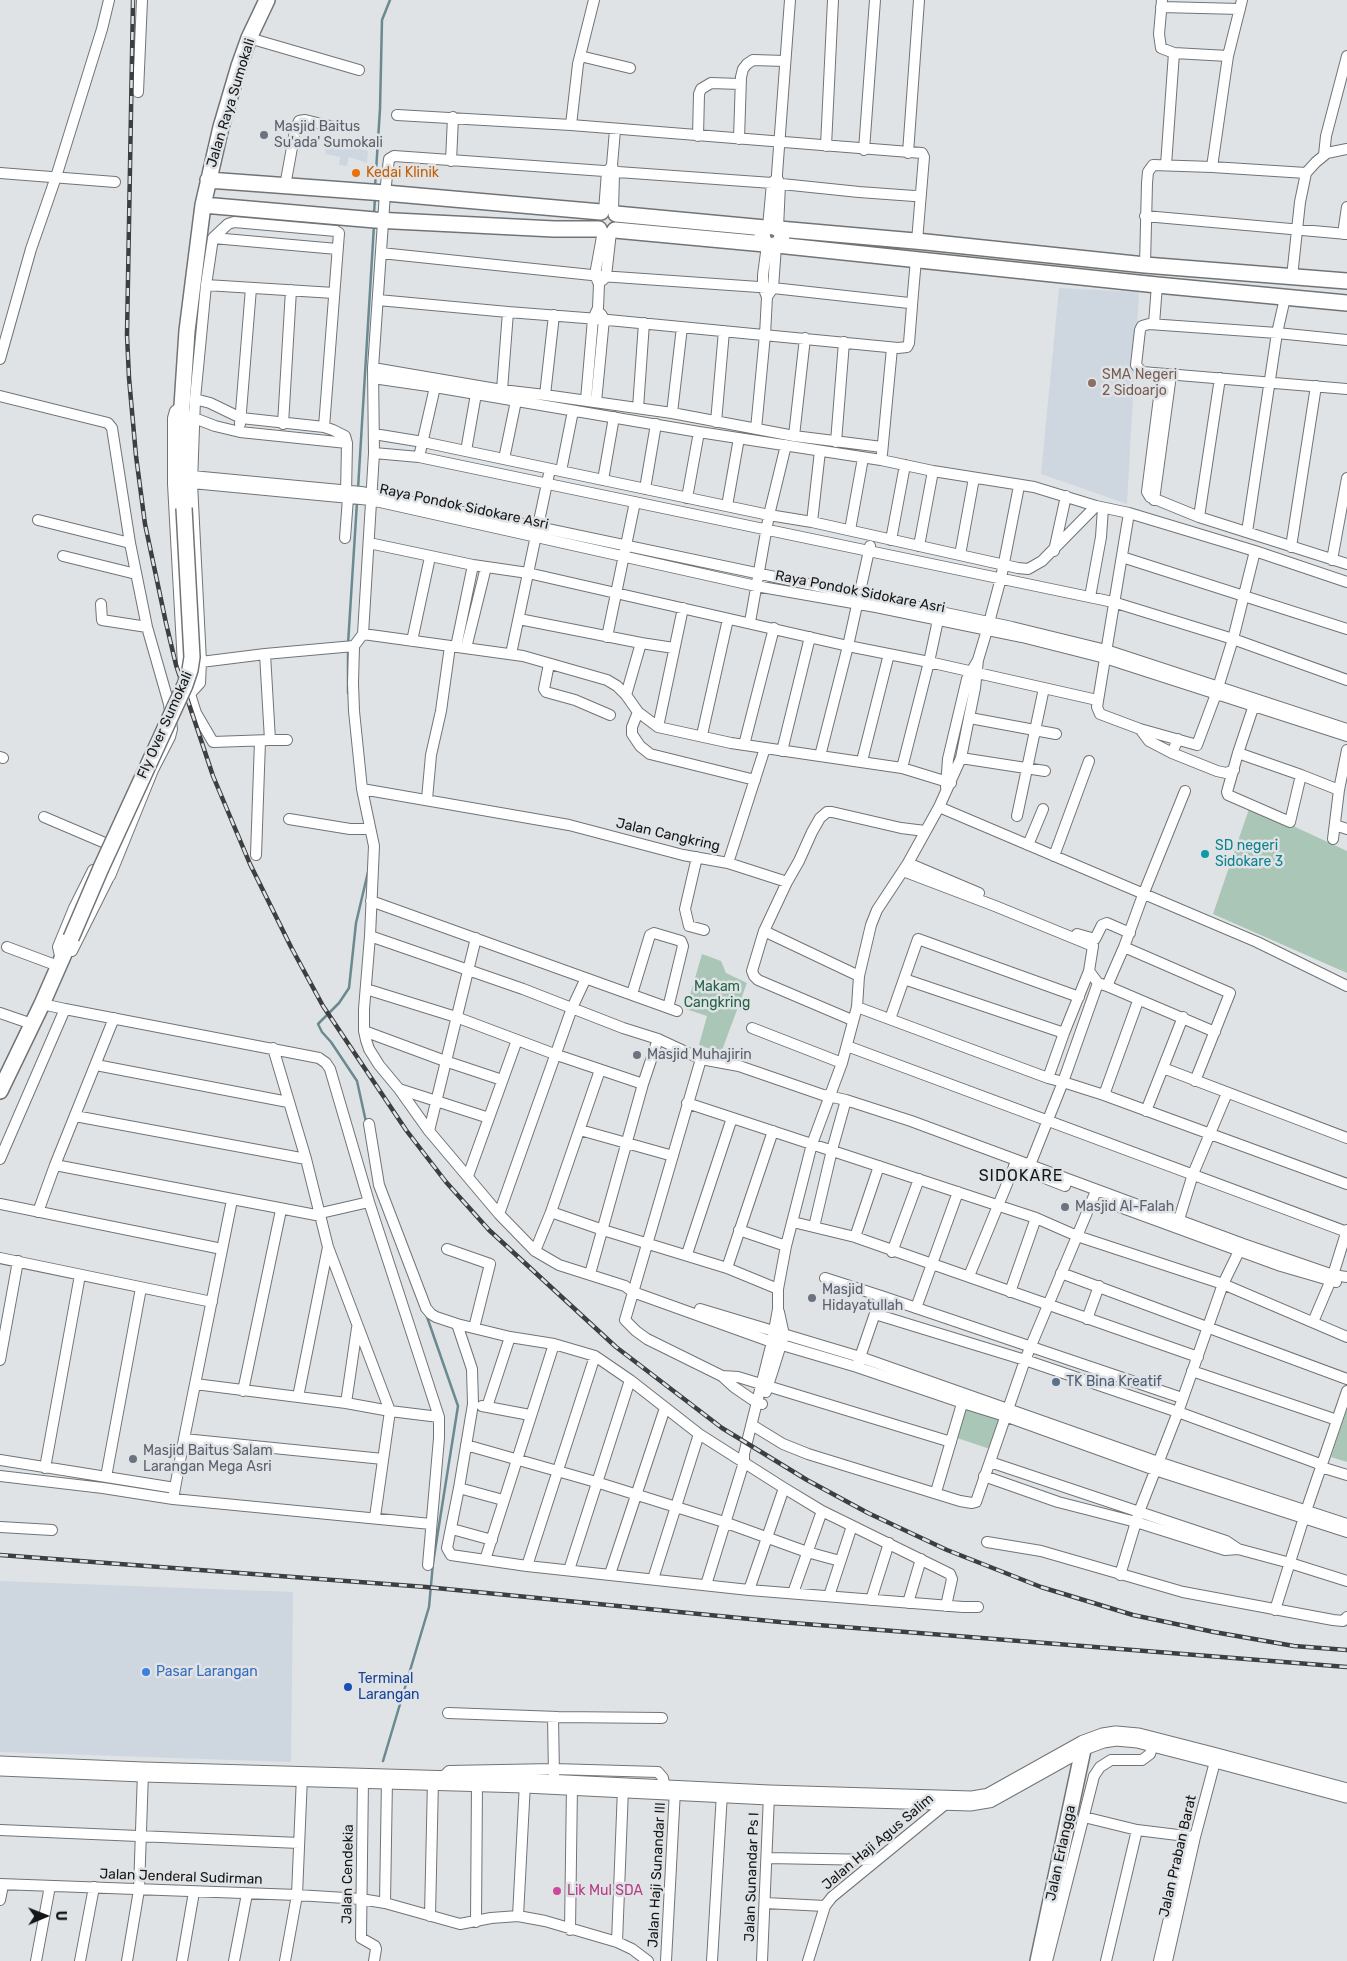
<!DOCTYPE html>
<style>
body{margin:0}
#map{position:relative;width:1347px;height:1961px;overflow:hidden;background:#e0e3e6;font-family:Rubik,sans-serif}
canvas{display:block}
.north{position:absolute;left:20px;top:1891px;width:50px;height:50px;-webkit-text-stroke:4px #e0e3e6;paint-order:stroke;rotate:89deg;font-size:14px;font-weight:700;line-height:20px;text-align:center;color:#151617}
.north::after{content:'';display:block;margin:auto;width:18px;height:22px;background:#151617;clip-path:polygon(50% 0,100% 100%,50% 72%,0 100%)}
</style>
<div id="map">
<canvas width="1347" height="1961"></canvas>
<div class="north">U</div>
</div>
<script>
const c = document.querySelector('canvas').getContext('2d');
c.lineJoin = 'round';
function fillPath(path, color) { c.fillStyle = color; c.fill(path, 'evenodd'); }
const toPath = rows => new Path2D(rows.map(r => 'M' + r).join(''));
function trace(path, color, width, dash) { c.strokeStyle = color; c.lineWidth = width; c.lineCap = dash ? 'butt' : 'round'; c.setLineDash(dash || []); c.stroke(path); }
function label(font, color, halo, rows, align = 'center') {
  c.font = font + ' Rubik,sans-serif'; c.lineWidth = 5; c.setLineDash([]); c.textBaseline = 'middle'; c.strokeStyle = halo; c.fillStyle = color; for (const [text, x, y, turn = 0] of rows) {
    c.save(); c.translate(x, y); c.rotate((+turn || 0) * Math.PI / 180); c.textAlign = isNaN(turn) ? turn : align; if (halo) c.strokeText(text, 0, 0); c.fillText(text, 0, 0); c.restore();
  }
}
const built = toPath([
 [327,140,368,151,367,163,349,157,347,166,339,165,340,157,325,154],
 [1059,288,1139,292,1127,504,1041,474],
 [0,1581,293,1592,291,1762,0,1752]
]);
const green = toPath([
 [1250,806,1347,851,1347,973,1213,914],
 [702,954,721,961,726,973,747,983,721,1053,699,1045,707,1016,686,1009],
 [967,1406,1001,1416,990,1449,957,1438],
 [1347,1408,1347,1462,1331,1457]
]);
const stream = toPath([
 [375,187,380,109,382,20,390,0],
 [374,214,375,197],
 [358,489,374,225],
 [348,644,357,502],
 [348,649,348,693],
 [366,1122,357,1081,331,1042,322,1032,318,1024,339,1003,349,988,356,923,368,872],
 [383,1761,429,1607,433,1563,458,1406,426,1314]
]);
const street = toPath([
 [1162,0,1159,34,1161,48,1174,53,1228,56],
 [1161,7,1240,9],
 [249,38,359,70],
 [580,56,630,68],
 [138,92,142,0],
 [397,115,571,125,922,153,924,157,917,241],
 [571,125,578,64,594,0],
 [698,136,699,94,701,89,711,83,740,84],
 [739,139,741,77,743,69,747,64,753,60,785,61],
 [826,146,833,0],
 [864,150,875,0],
 [908,153,919,0],
 [1324,155,1326,136,1347,56],
 [451,161,453,117],
 [1166,165,1174,53],
 [1212,167,1228,56,1242,0],
 [0,173,115,182],
 [285,186,295,131,299,121,305,120,334,127],
 [921,195,914,196,859,192,772,183,394,156,389,159,385,193,373,368,374,453,363,634,354,646,353,683,354,711,362,789,374,846,370,936,364,1009,364,1031,366,1040,369,1049,379,1065,399,1089,429,1131,499,1214,535,1251,559,1265,625,1286,633,1292,772,1342,857,1367,963,1403,1005,1416,1155,1470,1347,1532],
 [604,211,607,172,610,168],
 [613,211,614,173,612,165,615,130],
 [1145,216,1347,234],
 [768,227,772,183,776,179],
 [778,228,780,184,777,178,777,174,790,0],
 [1343,234,1347,207],
 [213,238,337,249],
 [381,253,601,276,773,288,909,303,912,306,909,343,907,347,898,348,598,319,508,312,502,390],
 [1145,265,1147,183,1148,172,1153,165,1212,167,1306,173],
 [1292,277,1300,202,1306,173,1316,162,1327,153,1347,149],
 [603,280,606,276,611,232],
 [206,285,334,293],
 [769,294,773,288,776,246],
 [378,300,508,312],
 [912,305,916,259],
 [1154,324,1157,285],
 [1347,340,1277,333,1149,324,1142,326,1140,330,1136,365,1142,372,1347,389],
 [0,359,31,249,56,177,102,29,109,0],
 [373,368,502,390,545,395,672,413,794,436,882,447],
 [1162,374,1147,492,1150,497,1199,517,1347,564],
 [373,378,435,387],
 [545,395,554,315],
 [0,396,108,423,112,428,130,543,147,627,169,704,172,729,170,737,153,770,110,876,107,877,100,876,95,870],
 [195,399,210,403,241,418,324,427,333,430,345,436,347,443,346,495],
 [586,400,593,319,598,308,599,284,595,275,603,231],
 [596,402,604,319,601,314],
 [182,406,175,411,173,418,173,484,183,665,190,694,200,683,201,662,192,483,195,399,206,285,213,238,228,224,234,222,336,231,339,233,324,427],
 [638,408,644,323],
 [672,413,682,327],
 [189,416,215,426,240,432,347,443],
 [716,422,724,331],
 [240,424,251,288],
 [283,424,291,290],
 [756,429,765,335,767,297,763,287,763,275,767,245],
 [374,434,423,442,769,515,812,522,1018,568,1028,569,1042,561,1096,506],
 [794,436,805,338],
 [836,442,844,342],
 [466,451,476,394],
 [374,453,419,457,1113,602,1233,639,1347,680],
 [882,454,892,348],
 [419,457,435,387,699,432,881,460,933,471,1034,487,1096,506,1129,513,1255,551,1347,582],
 [504,459,516,401],
 [561,471,573,411],
 [192,476,361,492,538,527,1012,627,1106,650,1347,729],
 [603,480,614,417],
 [192,483,371,500,756,586,876,607,1022,637,1105,658,1347,736],
 [645,489,656,424],
 [687,498,699,432],
 [1154,500,1171,375],
 [727,506,739,438],
 [1129,513,1097,707,1100,714,1140,729,1197,745,1216,694,1233,639,1255,551],
 [1199,517,1220,378],
 [38,520,130,543],
 [812,522,820,451],
 [850,530,863,458],
 [1247,532,1277,333,1285,298],
 [345,538,348,498],
 [891,540,905,465],
 [369,543,473,565,528,573,848,646,929,662,1097,700],
 [919,546,933,471],
 [1291,547,1316,386],
 [1054,551,1066,496],
 [960,555,974,478],
 [63,556,136,574],
 [1122,557,1347,629],
 [1332,560,1347,478],
 [1090,597,1101,537,1103,508],
 [101,604,102,620,147,627],
 [519,619,641,643,674,648],
 [750,622,769,515,786,445],
 [363,634,523,656,607,680,617,686,626,695,638,712,658,727,731,743,902,768,951,783],
 [607,637,635,502],
 [412,641,430,557],
 [456,647,473,565],
 [466,648,486,567],
 [511,654,550,469],
 [201,662,265,654,354,646],
 [549,664,544,689,546,692,575,700,610,715],
 [190,694,196,713,213,742,270,740,265,654],
 [626,695,641,643],
 [1255,702,1238,753,1227,792,1228,795,1290,822,1301,775],
 [638,712,632,727,632,734,640,746,650,754,755,780],
 [970,718,1056,734],
 [658,727,683,608],
 [1140,729,1149,741,1172,753],
 [702,735,728,619],
 [1178,739,1172,753,1217,771,1226,773,1234,770],
 [270,740,287,740],
 [744,745,774,628],
 [782,751,810,637],
 [1238,753,1301,775,1339,790],
 [820,756,848,646,870,546],
 [0,757,3,758],
 [961,758,1045,771],
 [862,761,889,654],
 [902,768,929,662,938,620],
 [946,787,948,759,967,679,978,660,987,630,1001,578,1019,486],
 [362,789,569,825,683,855,728,863,787,882,799,861,812,832,820,818,827,812,832,812,901,828,925,831],
 [427,799,431,755,441,711,450,646],
 [939,807,1257,942,1347,986],
 [1017,816,1044,688],
 [44,817,105,843],
 [289,819,350,829,370,829],
 [1335,825,1347,829],
 [1333,839,1339,790,1347,750],
 [1028,845,1043,809],
 [256,855,260,741],
 [1054,856,1089,761],
 [697,857,685,909,689,926,704,930],
 [728,863,765,748],
 [908,863,979,893],
 [903,871,995,906,1093,946,1089,971,1098,983,1107,986,1124,947,1143,895,1185,791],
 [787,882,764,931,752,971,754,976,758,980,852,1020],
 [371,901,677,1011],
 [764,931,859,976],
 [1077,934,1095,939,1102,925,1107,923,1130,933],
 [370,936,523,989,623,1028,658,1039,701,1059,739,1066,823,1095,846,1100,911,1121,1243,1244,1333,1275,1347,1277],
 [7,947,58,966],
 [1124,947,1230,993,1195,1081],
 [72,951,109,877],
 [61,960,58,947,74,908,93,870],
 [904,979,1064,1033],
 [1107,986,1215,1032],
 [366,989,456,1017,557,1055,643,1084],
 [632,994,650,935,654,933,681,941,683,946,668,1008],
 [42,1004,65,1009],
 [857,1007,1048,1078,1064,1033,1089,971],
 [0,1013,32,1024],
 [890,1019,918,939,1079,997],
 [752,1028,842,1063],
 [364,1031,445,1061,502,1080],
 [847,1046,1347,1232],
 [273,1048,306,1159,328,1247,390,1411,375,1517],
 [701,1059,625,1320,636,1331,647,1339,722,1376,734,1387,753,1400,762,1404],
 [96,1065,288,1102],
 [1163,1068,1347,1138],
 [1048,1078,1063,1082,1098,983],
 [399,1089,489,1118],
 [1104,1095,1138,1001],
 [687,1103,1036,1218,1077,1236,1223,1284,1347,1337],
 [1146,1111,1183,1017],
 [75,1116,306,1159],
 [369,1124,379,1185,426,1308,431,1314,436,1317,457,1324,472,1369,473,1404,459,1488,447,1548,451,1555,527,1566,749,1590,963,1607,978,1607],
 [580,1130,673,1156],
 [429,1131,476,938],
 [0,1159,65,1009,319,1058,326,1063,330,1069,369,1202,439,1417,439,1438,428,1565],
 [55,1165,321,1216],
 [1014,1166,1065,1186],
 [1028,1170,1063,1082,1104,1095,1347,1184],
 [468,1176,517,1040],
 [1109,1203,1281,1266,1336,1282],
 [0,1204,222,1249],
 [38,1212,55,1165,114,1018],
 [551,1212,603,1230,727,1268,778,1289],
 [321,1213,369,1202],
 [499,1214,572,1008,586,978],
 [793,1222,855,1237,1198,1357],
 [1177,1226,1193,1174,1227,1093],
 [814,1227,832,1150,846,1100],
 [739,1230,786,1246],
 [855,1237,879,1166],
 [447,1249,490,1264,474,1328],
 [535,1251,551,1212,600,1070],
 [892,1252,919,1179],
 [687,1254,732,1118],
 [0,1258,212,1302],
 [727,1268,773,1131],
 [1061,1273,1347,1379],
 [590,1274,643,1084,658,1039],
 [969,1276,1016,1162],
 [825,1278,881,1296],
 [1010,1292,1036,1218],
 [916,1308,958,1192],
 [700,1309,860,1357,1158,1462,1347,1524],
 [875,1314,1025,1360,1178,1412,1317,1463,1321,1467,1347,1475],
 [1087,1319,1099,1286],
 [1313,1322,1333,1275,1347,1230],
 [457,1324,510,1337,554,1344,595,1356,630,1380,699,1434,784,1488,822,1511,950,1574,952,1579,946,1606],
 [0,1360,18,1261],
 [858,1363,881,1296,1182,1398],
 [1192,1371,1337,1420],
 [722,1376,738,1377,951,1442],
 [195,1384,346,1403,390,1411,439,1417],
 [243,1391,281,1210],
 [766,1392,784,1335,779,1312],
 [298,1397,328,1247],
 [346,1403,357,1328],
 [482,1406,530,1415],
 [487,1407,510,1337],
 [752,1425,783,1444,808,1454,960,1501,972,1503,976,1502,1025,1360,1096,1191],
 [184,1439,383,1459],
 [466,1445,596,1482,724,1522,807,1552,840,1561],
 [0,1460,175,1488],
 [990,1462,1226,1541,1238,1549],
 [45,1468,80,1275],
 [0,1476,103,1488,173,1499,431,1524],
 [984,1476,1058,1502,1136,1522,1225,1550,1238,1549,1290,1563,1347,1581],
 [106,1477,141,1288],
 [459,1488,503,1500],
 [936,1492,964,1397],
 [173,1499,184,1439,232,1200],
 [0,1527,52,1530],
 [452,1529,492,1540],
 [987,1542,1041,1551,1183,1592,1333,1620,1343,1621,1347,1617],
 [485,1560,554,1344],
 [527,1566,595,1356],
 [569,1570,630,1380],
 [610,1574,665,1408],
 [1120,1575,1139,1512,1178,1412,1223,1284,1242,1245],
 [653,1579,699,1434],
 [706,1585,744,1462,744,1454,772,1342,778,1309,778,1289,786,1246,812,1144,842,1063,857,1007,859,976,871,925,877,910,908,863,939,807,961,758,975,688,978,660],
 [749,1590,784,1488],
 [793,1593,822,1511],
 [829,1596,852,1526],
 [871,1600,889,1543],
 [908,1603,921,1559],
 [1275,1610,1306,1511,1347,1391],
 [448,1713,558,1717,662,1718],
 [553,1717,554,1776],
 [363,1778,361,1938,375,1946,376,1949,374,1961],
 [440,1780,449,1771,553,1769,658,1772,663,1778,665,1789],
 [1084,1817,1137,1830,1194,1837],
 [0,1830,299,1843],
 [767,1858,876,1860],
 [0,1884,297,1895,361,1899,385,1903,460,1924,491,1918,518,1916,545,1921,617,1942,632,1949,648,1961],
 [0,1900,3,1885],
 [385,1903,387,1779],
 [765,1903,825,1906],
 [430,1916,433,1780],
 [518,1916,525,1783],
 [476,1922,477,1782],
 [570,1930,572,1785],
 [617,1942,623,1788],
 [36,1961,50,1886],
 [80,1961,94,1887],
 [127,1961,139,1890,143,1772],
 [182,1961,194,1892],
 [234,1961,247,1894],
 [285,1961,297,1895,302,1776],
 [666,1961,675,1790],
 [712,1961,722,1793],
 [762,1961,769,1795],
 [808,1961,825,1906,832,1897,948,1802],
 [1047,1961,1094,1776,1100,1767,1111,1760,1142,1760,1150,1754,1154,1742],
 [1106,1961,1137,1830],
 [1159,1961,1188,1837],
 [1167,1961,1195,1837,1216,1758]
]);
const secondary = toPath([
 [208,180,385,193,601,212],
 [203,205,375,220,554,229,599,229],
 [616,214,765,228],
 [779,229,782,233,781,242,773,246,765,244,762,236,763,232,765,228,771,226,779,229,926,242,1145,265,1347,281],
 [615,230,765,244],
 [777,245,1157,285,1347,303],
 [184,508,182,406,187,331,203,205,221,127,239,66,249,38,267,0],
 [0,1091,42,1004,71,938],
 [1038,1961,1084,1745]
]);
const highway = toPath([
 [0,1766,143,1772,525,1783,769,1795,971,1801,989,1798,1084,1745,1103,1738,1116,1736,1138,1738,1216,1758,1347,1793]
]);
const rail = toPath([
 [133,0,127,335,129,378,136,456,145,524,166,623,176,665,213,776,250,864,291,947,323,1006,406,1130,446,1182,489,1230,616,1347,722,1428,807,1480,868,1513,947,1550,1041,1587,1133,1615,1214,1632,1294,1646,1347,1650],
 [0,1555,426,1587,780,1622,1347,1667]
]);
const secondaryBridge = toPath([
 [71,938,101,868,185,685,190,670,192,657,184,508]
]);
const markers = [
 [264,135,5,"#6b7280"],
 [356,173,5,"#e8710a"],
 [1092,383,5,"#8d6e63"],
 [1205,854,5,"#0f9aa8"],
 [637,1055,5,"#6b7280"],
 [1065,1207,5,"#6b7280"],
 [812,1298,5,"#6b7280"],
 [1056,1382,5,"#5c6f8a"],
 [133,1459,5,"#6b7280"],
 [146,1672,5,"#3f7fe0"],
 [348,1687,5,"#1a4fb4"],
 [557,1891,5,"#d1479c"]
];
const streetNames = [
 ["Jalan Raya Sumokali",231,103,-73],
 ["Raya Pondok Sidokare Asri",464,507,12],
 ["Raya Pondok Sidokare Asri",860,592,11],
 ["Fly Over Sumokali",165,725,-66],
 ["Jalan Cangkring",668,835,13],
 ["Jalan Haji Agus Salim",878,1842,-40],
 ["Jalan Erlangga",1061,1853,-78],
 ["Jalan Praban Barat",1178,1856,-77],
 ["Jalan Cendekia",348,1874,-89],
 ["Jalan Haji Sunandar III",657,1875,-87],
 ["Jalan Jenderal Sudirman",181,1877,2],
 ["Jalan Sunandar Ps I",752,1877,-88]
];
const worshipNames = [
 ["Masjid Baitus",274,127],
 ["Su'ada' Sumokali",274,143],
 ["Masjid Muhajirin",647,1055],
 ["Masjid Al-Falah",1075,1207],
 ["Masjid",822,1290],
 ["Hidayatullah",822,1306],
 ["Masjid Baitus Salam",143,1451],
 ["Larangan Mega Asri",143,1467]
];
const foodNames = [
 ["Kedai Klinik",366,173]
];
const educationNames = [
 ["SMA Negeri",1102,375],
 ["2 Sidoarjo",1102,391]
];
const cultureNames = [
 ["SD negeri",1215,846],
 ["Sidokare 3",1215,862]
];
const parkNames = [
 ["Makam",717,987],
 ["Cangkring",717,1003]
];
const serviceNames = [
 ["TK Bina Kreatif",1066,1382]
];
const shopNames = [
 ["Pasar Larangan",156,1672]
];
const transitNames = [
 ["Terminal",358,1679],
 ["Larangan",358,1695]
];
const hotelNames = [
 ["Lik Mul SDA",567,1891]
];
const quarterNames = [
 ["SIDOKARE",1021,1176]
];
fillPath(built, '#ced7df');
fillPath(green, '#aac6b7');
trace(stream, '#6a8a91', 2.5);
trace(street, '#717476', 12);
trace(secondary, '#717476', 18);
trace(highway, '#717476', 21);
trace(street, '#fff', 10);
trace(secondary, '#fff', 15);
trace(highway, '#fff', 19);
trace(rail, '#3c3e3f', 4.5);
trace(rail, '#e0e3e6', 2.5, [8]);
trace(secondaryBridge, '#717476', 18, []);
trace(secondaryBridge, '#fff', 15);
for (const [x, y, r, color] of markers) { const dot = new Path2D(); dot.arc(x, y, r, 0, 2 * Math.PI); c.fillStyle = color; c.fill(dot); trace(dot, '#e0e3e6', 2); }
label('14px', '#151617', '#e0e3e6', streetNames);
label('14px', '#5b616d', '#e0e3e6', worshipNames, 'left');
label('14px', '#c56008', '#e0e3e6', foodNames, 'left');
label('14px', '#785e54', '#e0e3e6', educationNames, 'left');
label('14px', '#0d838f', '#e0e3e6', cultureNames, 'left');
label('14px', '#256347', '#e0e3e6', parkNames);
label('14px', '#4e5e75', '#e0e3e6', serviceNames, 'left');
label('14px', '#366cbe', '#e0e3e6', shopNames, 'left');
label('14px', '#164399', '#e0e3e6', transitNames, 'left');
label('14px', '#b23c85', '#e0e3e6', hotelNames, 'left');
c.letterSpacing = '1px';
label('16px', '#151617', '#e0e3e6', quarterNames);
c.letterSpacing = '0px';
</script>
